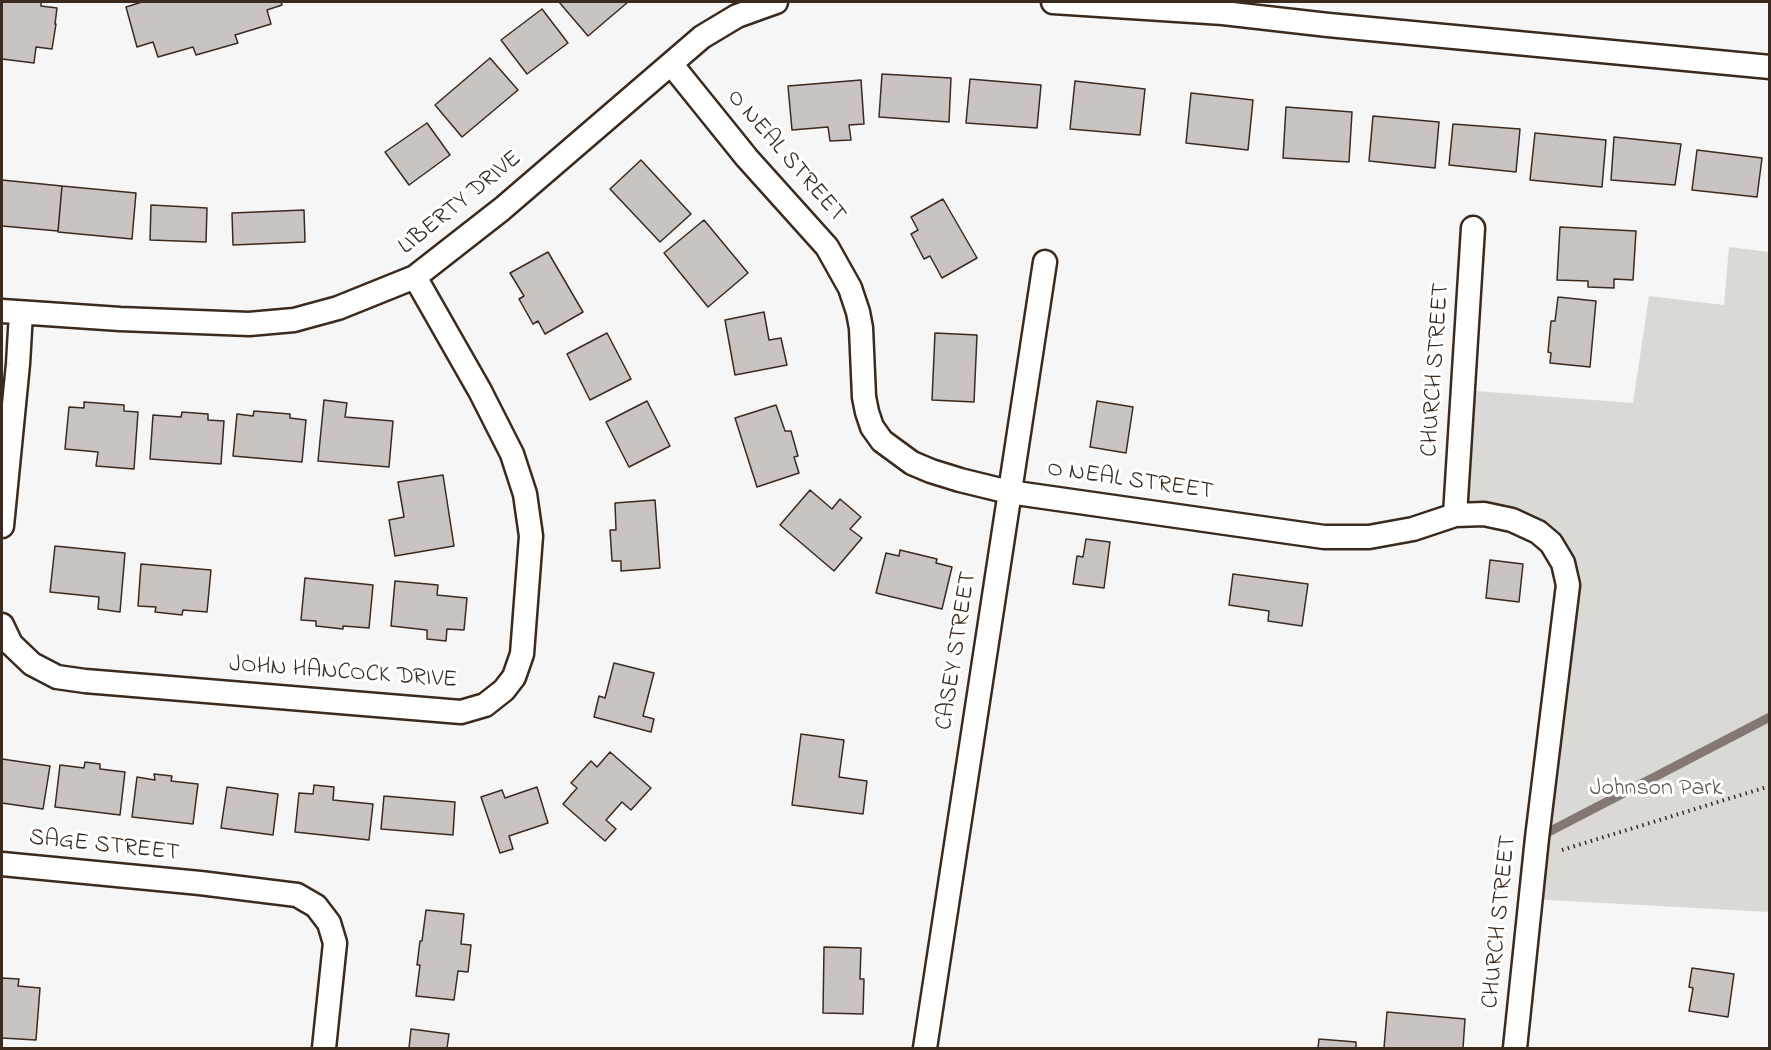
<!DOCTYPE html>
<style>
body{margin:0}
#map{position:relative;width:1771px;height:1050px;overflow:hidden;background:#f7f6f6;font-family:"Indie Flower",sans-serif}
canvas{display:block}
.frame{position:absolute;inset:0;border:3px solid #3b2a1e;pointer-events:none}
</style>
<div id="map">
<canvas width="1771" height="1050"></canvas>
<div class="frame"></div>
</div>
<script>
const c = document.querySelector('canvas').getContext('2d');
c.lineJoin = 'round';
function fillPath(path, color) { c.fillStyle = color; c.fill(path, 'evenodd'); }
const toPath = rows => new Path2D(rows.map(r => 'M' + r).join(''));
function trace(path, color, width, dash) { c.strokeStyle = color; c.lineWidth = width; c.lineCap = dash ? 'butt' : 'round'; c.setLineDash(dash || []); c.stroke(path); }
function label(font, color, halo, rows, align = 'center') {
  c.font = font + ' "Indie Flower",sans-serif'; c.lineWidth = 6; c.setLineDash([]); c.textBaseline = 'middle'; c.strokeStyle = halo; c.fillStyle = color; for (const [text, x, y, turn = 0] of rows) {
    c.save(); c.translate(x, y); c.rotate((+turn || 0) * Math.PI / 180); c.textAlign = isNaN(turn) ? turn : align; if (halo) c.strokeText(text, 0, 0); c.fillText(text, 0, 0); c.restore();
  }
}
const green = toPath([
 [1729,247,1769,252,1769,912,1531,899,1568,585,1538,532,1455,515,1463,390,1633,403,1649,296,1724,305]
]);
const stream = toPath([
 [1539,837,1770,717]
]);
const building = toPath([
 [2,2,41,2,41,6,57,8,55,24,56,24,52,49,36,47,34,63,2,59,2,2],
 [142,2,281,2,282,5,267,10,271,24,235,35,238,43,196,55,193,47,158,57,153,42,137,47,126,7,142,2],
 [559,2,628,2,588,36,559,2],
 [542,9,568,43,527,74,501,40,542,9],
 [490,58,518,90,462,137,435,105,490,58],
 [882,74,951,78,949,122,879,117,882,74],
 [970,79,1041,85,1037,128,966,123,970,79],
 [861,80,864,124,849,125,851,140,830,141,828,127,792,130,788,86,861,80],
 [1075,81,1145,89,1140,135,1070,129,1075,81],
 [1191,93,1253,100,1248,150,1186,143,1191,93],
 [1286,107,1352,112,1349,162,1283,158,1286,107],
 [1373,116,1439,122,1435,168,1369,161,1373,116],
 [427,123,450,155,409,185,385,152,427,123],
 [1453,124,1520,129,1516,172,1449,165,1453,124],
 [1535,133,1606,140,1602,187,1530,180,1535,133],
 [1614,137,1681,144,1675,185,1611,180,1614,137],
 [1697,150,1762,158,1757,197,1692,190,1697,150],
 [641,160,691,214,660,242,610,189,641,160],
 [2,180,62,186,58,231,2,226,2,180],
 [62,186,136,193,132,239,58,232,62,186],
 [943,199,977,258,942,278,930,256,924,259,911,234,918,230,911,217,943,199],
 [151,205,207,208,206,242,150,240,151,205],
 [304,210,305,242,233,245,232,213,304,210],
 [704,220,748,273,708,307,664,253,704,220],
 [1560,227,1636,231,1633,280,1614,279,1614,288,1588,287,1588,281,1557,280,1560,227],
 [548,252,583,312,545,334,538,321,533,324,519,299,524,296,510,273,548,252],
 [1558,297,1596,301,1590,367,1550,363,1551,353,1548,352,1551,321,1555,321,1558,297],
 [764,312,769,340,781,338,787,365,735,375,725,320,764,312],
 [607,333,631,379,590,400,567,354,607,333],
 [935,333,977,335,974,402,932,400,935,333],
 [324,400,347,403,345,417,393,421,389,467,318,461,324,400],
 [647,401,670,446,629,467,606,422,647,401],
 [1097,401,1133,407,1126,453,1090,447,1097,401],
 [84,402,124,405,124,411,138,412,134,469,96,466,98,452,65,449,69,407,84,408,84,402],
 [776,405,785,431,791,431,798,456,794,457,799,473,757,487,735,418,776,405],
 [254,411,290,414,290,418,306,420,302,462,233,456,237,414,253,416,254,411],
 [182,412,208,414,208,420,224,421,221,464,150,459,153,415,181,417,182,412],
 [443,475,454,546,395,556,389,520,404,517,398,482,443,475],
 [810,490,832,509,840,499,861,517,850,529,862,538,834,571,780,525,810,490],
 [655,500,660,568,621,571,621,561,612,561,610,530,616,530,615,503,655,500],
 [1086,539,1110,542,1104,588,1073,584,1077,556,1083,557,1086,539],
 [55,546,125,553,120,612,98,609,99,597,50,592,55,546],
 [900,550,937,559,936,563,952,567,942,609,876,593,886,553,899,556,900,550],
 [1490,560,1523,564,1519,602,1486,598,1490,560],
 [141,564,211,570,207,612,183,610,182,615,155,612,156,607,138,606,141,564],
 [1233,574,1308,584,1302,626,1268,621,1269,611,1229,605,1233,574],
 [305,578,373,585,369,628,343,626,343,629,316,626,316,621,301,620,305,578],
 [395,581,438,585,437,595,467,598,464,630,447,629,446,641,427,639,427,630,391,626,395,581],
 [614,663,654,673,643,716,654,719,651,732,594,717,599,696,605,698,614,663],
 [801,734,844,740,839,777,867,781,863,814,792,805,801,734],
 [610,752,651,788,631,810,622,802,606,820,616,829,605,841,563,804,577,788,571,783,591,761,597,767,610,752],
 [2,759,50,766,43,809,2,803,2,759],
 [85,762,100,764,100,769,125,772,120,815,55,807,60,765,84,768,85,762],
 [154,774,172,776,171,781,198,784,193,824,132,817,137,777,155,780,154,774],
 [314,785,334,787,333,800,373,804,369,840,295,832,299,793,313,794,314,785],
 [227,787,278,794,273,835,221,828,227,787],
 [537,787,548,823,509,836,513,849,500,853,481,797,502,790,505,798,537,787],
 [384,796,455,802,453,835,381,829,384,796],
 [426,910,464,914,461,944,471,945,468,972,458,971,454,1000,416,996,420,965,417,965,420,941,422,941,426,910],
 [824,947,861,948,860,979,864,979,863,1014,823,1013,824,947],
 [1692,968,1734,974,1728,1017,1689,1011,1693,988,1689,987,1692,968],
 [2,978,19,979,18,986,40,988,36,1040,2,1038,2,978],
 [1387,1012,1465,1019,1463,1048,1384,1048,1387,1012],
 [411,1029,449,1034,447,1048,409,1048,411,1029],
 [1319,1039,1356,1042,1356,1048,1318,1048,1319,1039]
]);
const path = toPath([
 [1562,850,1770,786]
]);
const minor = toPath([
 [1053,2,1223,13,1328,25,1770,67],
 [672,65,747,158,827,247,850,288,858,312,861,328,864,397,867,412,872,427,882,441,912,463,931,471,960,480,1009,492,1324,537,1369,537,1413,529,1455,515,1484,514,1512,520,1538,532,1551,543,1563,563,1568,585,1537,838,1515,1048],
 [2,311,120,319,249,324,294,320,338,308,415,277,502,209,702,37,737,16,776,2],
 [1455,515,1473,228],
 [2,526,18,364,21,313],
 [2,625,11,644,32,664,57,677,85,681,461,712,485,705,504,690,514,677,522,654,531,536,525,494,512,454,480,391,415,277],
 [2,864,200,883,297,895,316,906,329,923,335,943,324,1048],
 [925,1048,1045,262]
]);
const streetNames = [
 ["O NEAL STREET",785,157,49],
 ["LIBERTY DRIVE",461,204,-39],
 ["CHURCH STREET",1437,370,-86],
 ["O NEAL STREET",1130,482,8],
 ["CASEY STREET",958,651,-81],
 ["JOHN HANCOCK DRIVE",343,674,4],
 ["SAGE STREET",104,847,6],
 ["CHURCH STREET",1501,922,-84]
];
const parkNames = [
 ["Johnson Park",1656,790]
];
fillPath(green, '#dbd9d6');
trace(stream, '#847972', 9);
fillPath(building, '#c9c3c1');
trace(building, '#3b2a1e', 1.5);
trace(minor, '#3b2a1e', 27);
trace(path, '#3b2a1e', 4, [1.5, 4.5]);
trace(minor, '#fff', 22);
label('24px', '#3b2a1e', '#fff', streetNames);
label('24px', '#63564c', '#fff', parkNames);
</script>
